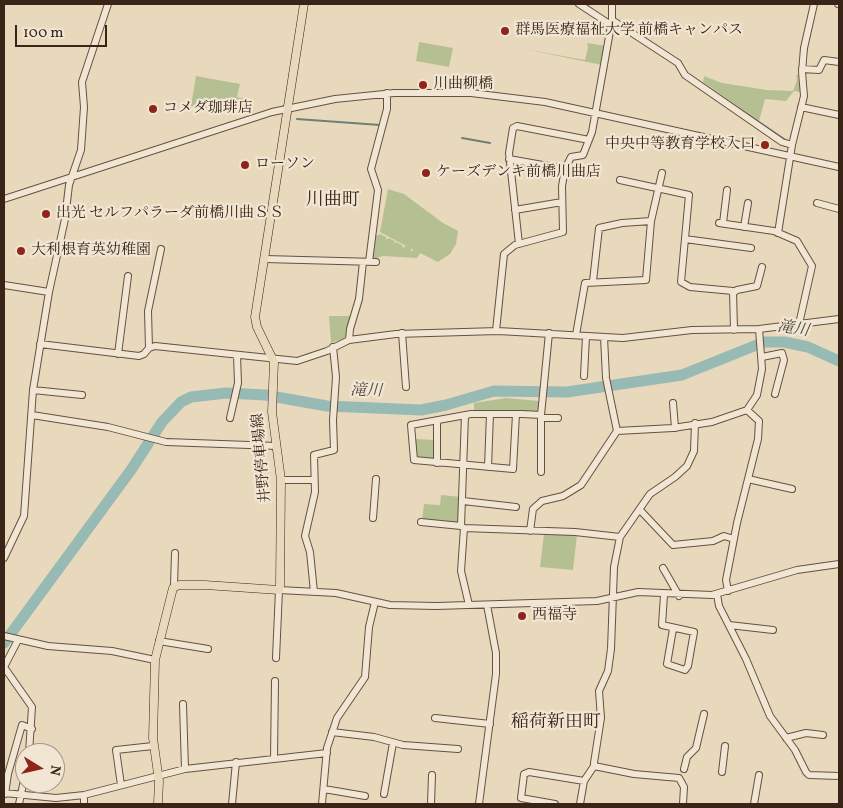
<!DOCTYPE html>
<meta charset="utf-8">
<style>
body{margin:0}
#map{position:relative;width:843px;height:808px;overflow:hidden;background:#e9d9bc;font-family:Vollkorn,serif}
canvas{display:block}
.frame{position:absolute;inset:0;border:5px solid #392417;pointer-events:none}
.north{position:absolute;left:15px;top:743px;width:50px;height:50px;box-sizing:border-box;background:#f1e6d3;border:1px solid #a79888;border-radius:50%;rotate:99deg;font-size:14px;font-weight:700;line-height:20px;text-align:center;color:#392417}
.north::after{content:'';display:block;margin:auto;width:18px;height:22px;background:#8f2418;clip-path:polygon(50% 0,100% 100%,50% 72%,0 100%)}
.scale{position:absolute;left:15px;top:25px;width:92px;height:22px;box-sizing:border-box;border:2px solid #392417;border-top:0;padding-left:6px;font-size:15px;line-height:18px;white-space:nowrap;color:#392417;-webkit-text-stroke:4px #f1e6d3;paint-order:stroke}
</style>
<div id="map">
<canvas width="843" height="808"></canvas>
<div class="frame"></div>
<div class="north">N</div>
<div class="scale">100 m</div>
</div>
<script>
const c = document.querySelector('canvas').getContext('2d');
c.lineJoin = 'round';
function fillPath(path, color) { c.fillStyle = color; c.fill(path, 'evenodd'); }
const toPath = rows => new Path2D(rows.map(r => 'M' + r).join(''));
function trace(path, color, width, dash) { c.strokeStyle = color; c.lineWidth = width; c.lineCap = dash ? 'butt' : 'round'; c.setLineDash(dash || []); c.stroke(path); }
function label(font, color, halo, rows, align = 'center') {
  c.font = font + ' Vollkorn,"Noto Serif JP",serif'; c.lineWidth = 4.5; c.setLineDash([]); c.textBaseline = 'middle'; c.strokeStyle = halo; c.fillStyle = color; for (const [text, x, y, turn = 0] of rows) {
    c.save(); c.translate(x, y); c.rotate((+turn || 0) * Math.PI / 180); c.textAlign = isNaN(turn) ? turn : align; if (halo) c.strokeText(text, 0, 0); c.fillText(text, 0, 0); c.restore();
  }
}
const green = toPath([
 [419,42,453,48,449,67,416,61],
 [587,43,606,46,602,65,524,49,585,60,588,47],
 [796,75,798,75,800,92,794,91,786,101,765,99,759,121,703,82,704,76,722,83,767,90,793,91,797,80],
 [196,76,240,84,237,97,246,99,244,107,232,111,191,106],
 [388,189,404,194,443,223,458,231,456,244,450,254,438,262,420,253,417,258,383,256,373,259,376,236,380,234,386,237,386,240,388,238,395,241,394,244,396,242,402,245,403,248,406,246,411,249,411,252,413,250,419,253,380,232],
 [329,316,350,316,351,320,345,338,331,343],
 [506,398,539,401,538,408,536,412,474,411,474,403],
 [415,439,435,440,434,460,418,460,415,457],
 [441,495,462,497,460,523,422,520,424,504,440,505],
 [544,534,577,535,573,570,540,567]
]);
const stream = toPath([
 [585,4,593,10],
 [688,74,784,139],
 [297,119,380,125],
 [462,138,490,143]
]);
const river = toPath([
 [4,643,131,470,162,422,181,402,191,397,226,393,265,395,327,406,421,410,446,405,494,391,567,392,682,375,764,342,784,342,808,347,839,361]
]);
const minor = toPath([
 [579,4,611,25],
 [838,4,839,4],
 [612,20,678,63,685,75,782,142,792,145],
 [802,69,819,70,824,60,839,62],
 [801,107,839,115],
 [509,159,565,169],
 [620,180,689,195,681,282,690,287,733,291,734,330],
 [4,199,272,112,335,99,394,93,471,93,545,102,839,167],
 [817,203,839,209],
 [515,210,562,202],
 [719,223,774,231,797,241,812,266,799,324],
 [723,223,727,190],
 [744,227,748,203],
 [778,233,792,145,804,96,802,72,804,48,814,4],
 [685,239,751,248],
 [519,244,509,153,513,128,517,126,589,140],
 [265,259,376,262],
 [369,262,378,190,371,169,387,109,387,93],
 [593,281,599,228,622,223,651,221],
 [4,285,49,292],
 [733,293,737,290,757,286,762,267],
 [496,331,504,254,515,245,563,232,562,186,565,169,571,157,583,155,592,132,612,20,612,4],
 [402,333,406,387],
 [576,335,585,283,646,280,651,221,662,173],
 [604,337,606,378,617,431],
 [349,340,350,329,359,299,363,262],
 [40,344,139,356,144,354,149,348,155,346,297,361,327,351,349,340,396,334,498,331,623,338,692,330,759,329,839,319],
 [149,348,148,311,161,249],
 [118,354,128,276],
 [762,357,782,353,784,360,775,394],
 [584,376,586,336],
 [33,390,82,395],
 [673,403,675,428],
 [516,414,513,469,414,460,411,425,471,414,522,414,541,415,549,333],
 [32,415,108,427,166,442,277,446],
 [465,415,461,526,464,528,461,571,469,605],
 [230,418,238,383,237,355],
 [541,418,558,418],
 [437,421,437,463],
 [488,467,490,414],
 [541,472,541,415],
 [748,479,792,489],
 [281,480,313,480],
 [463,501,516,507],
 [640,510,673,545,713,541,724,536,734,539],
 [373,518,376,479],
 [421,522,461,526],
 [464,528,575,532,620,537],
 [530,531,533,509,542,501,563,496,581,485,617,431,673,428,712,422,747,410,757,395,762,369,759,329],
 [4,558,24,516,33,390,49,292,65,219,69,185,81,150,84,107,82,82,108,4],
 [663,568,679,596],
 [174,586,175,553],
 [728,591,726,580,737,523,758,439,759,421,747,410],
 [314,592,310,552,305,536,315,492,314,455,334,450,333,420,336,377,333,347],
 [717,594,719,606,746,659,770,716,795,750,806,772,809,775,839,776],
 [664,595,662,625,694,632,688,666,685,670,667,664,673,629],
 [729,625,773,630],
 [4,636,48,646,112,651,155,660],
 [18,640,4,667,32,707,29,753],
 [159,641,208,649],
 [276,658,279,590,336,593,390,605,436,606,597,601,638,592,712,595,797,570,839,564],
 [183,704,185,769],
 [435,718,490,724],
 [332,732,374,737,403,745,458,749],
 [786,738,806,733,823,735],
 [274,758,275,681],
 [684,769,687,757,696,748,704,714],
 [722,772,725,746],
 [121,785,116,750,153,746],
 [324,789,365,796],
 [4,793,56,798,84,795,185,769,327,753],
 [5,794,8,774,22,725,32,729],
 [384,794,393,743],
 [19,804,25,775],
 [84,804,84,795],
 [232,804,236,762],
 [322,804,327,748,337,718,365,677,369,627,375,602],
 [431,804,432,775],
 [479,804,496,674,496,653,487,605],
 [555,804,521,798,524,774,529,772,584,781],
 [580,804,584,781,594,766],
 [683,804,684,787,679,778,634,774,594,766,594,763,601,718,599,691,608,671,611,649,614,567,620,537,650,494,675,477,687,466,694,451,695,423],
 [754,804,759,775]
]);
const major = toPath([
 [158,804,159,781,153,738,155,660,173,588,179,585,205,585,279,590,280,587,281,480,272,412,274,362,257,327,255,317,304,4]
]);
const markers = [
 [505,31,5,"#8f2418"],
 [423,85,5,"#8f2418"],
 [153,109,5,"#8f2418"],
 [765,145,5,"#8f2418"],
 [245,165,5,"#8f2418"],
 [426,173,5,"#8f2418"],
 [46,214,5,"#8f2418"],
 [21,251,5,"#8f2418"],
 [522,616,5,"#8f2418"]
];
const poiNames = [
 ["群馬医療福祉大学 前橋キャンパス",515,31],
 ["川曲柳橋",433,85],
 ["コメダ珈琲店",163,109],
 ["中央中等教育学校入口",755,145,"right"],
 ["ローソン",255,165],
 ["ケーズデンキ前橋川曲店",436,173],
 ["出光 セルフパラーダ前橋川曲ＳＳ",56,214],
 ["大利根育英幼稚園",31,251],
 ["西福寺",532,616]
];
const streetNames = [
 ["井野停車場線",263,458,-95]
];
const waterNames = [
 ["滝川",793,330,9],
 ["滝川",366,392,2]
];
const quarterNames = [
 ["川曲町",333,202],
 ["稲荷新田町",556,724]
];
fillPath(green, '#b4c092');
trace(stream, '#717e75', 2);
trace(river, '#97bab4', 11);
trace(minor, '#655140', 8);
trace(major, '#392417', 9);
trace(minor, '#f1e6d3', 6);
trace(major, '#e9d9bc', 8);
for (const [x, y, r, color] of markers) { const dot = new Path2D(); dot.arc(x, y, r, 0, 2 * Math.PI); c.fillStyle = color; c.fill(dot); trace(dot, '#f1e6d3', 2); }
label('15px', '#392417', '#f1e6d3', poiNames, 'left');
label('15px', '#392417', '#f1e6d3', streetNames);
label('italic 16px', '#504a3e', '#f1e6d3', waterNames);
label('18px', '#392417', '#f1e6d3', quarterNames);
</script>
